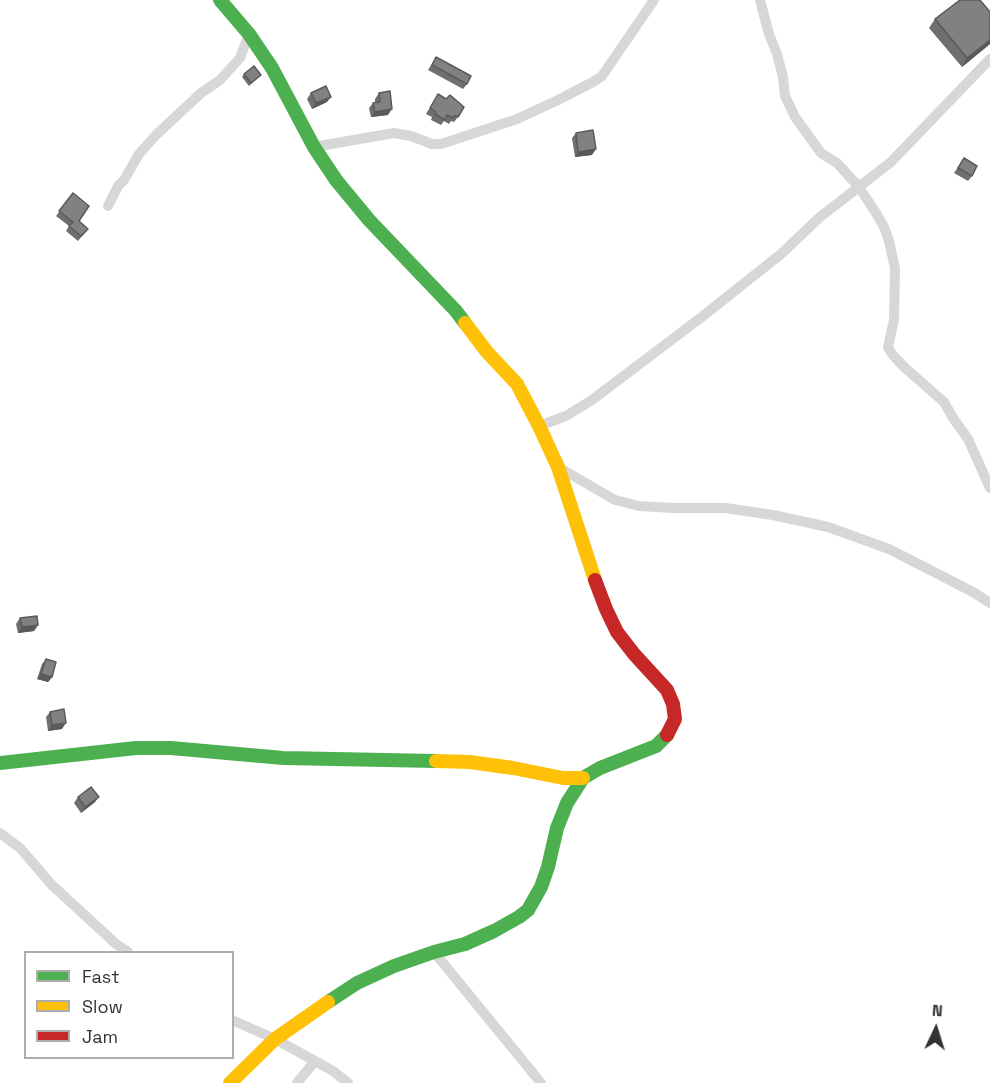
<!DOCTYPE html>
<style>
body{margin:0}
#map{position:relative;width:990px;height:1083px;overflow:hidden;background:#fff;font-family:"Space Grotesk",sans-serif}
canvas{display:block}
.legend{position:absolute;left:24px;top:951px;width:210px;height:108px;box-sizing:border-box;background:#fff;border:2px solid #adadad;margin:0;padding:8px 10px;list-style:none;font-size:18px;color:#333}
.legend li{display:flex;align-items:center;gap:12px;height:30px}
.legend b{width:30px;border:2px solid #adadad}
.north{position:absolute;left:906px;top:999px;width:60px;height:60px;-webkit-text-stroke:4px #fff;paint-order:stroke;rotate:4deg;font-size:16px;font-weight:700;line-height:24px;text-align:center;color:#333}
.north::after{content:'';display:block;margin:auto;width:21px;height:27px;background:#333;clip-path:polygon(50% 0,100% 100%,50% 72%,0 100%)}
</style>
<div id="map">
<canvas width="990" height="1083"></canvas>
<ul class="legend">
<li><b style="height:8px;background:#4caf50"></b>Fast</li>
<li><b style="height:8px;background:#ffc107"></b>Slow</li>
<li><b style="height:8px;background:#c62828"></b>Jam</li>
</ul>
<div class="north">N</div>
</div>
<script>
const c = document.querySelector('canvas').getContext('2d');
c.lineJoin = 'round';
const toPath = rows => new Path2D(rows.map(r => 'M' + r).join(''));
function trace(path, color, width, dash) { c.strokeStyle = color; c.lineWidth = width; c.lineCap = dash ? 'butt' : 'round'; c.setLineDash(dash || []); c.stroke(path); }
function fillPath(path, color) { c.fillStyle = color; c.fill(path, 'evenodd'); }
const street = toPath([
 [760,0,769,34,777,54,783,77,785,96,795,117,821,153,837,163,859,187,876,213,884,227,889,241,895,268,894,320,888,347,892,354,904,367,944,402,953,418,968,439,990,488],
 [314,147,394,133,411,136,432,144,441,144,517,119,556,101,593,82,602,76,654,0],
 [108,206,118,186,124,180,139,154,156,135,201,93,220,80,240,58,249,34],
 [539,426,566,416,592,400,703,316,781,254,820,217,891,162,990,59],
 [558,467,615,500,639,506,673,508,725,508,773,515,828,527,889,549,973,592,990,603],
 [0,833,20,848,52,885,116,944,128,952],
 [434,952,541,1083],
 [232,1020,275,1039,315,1061,333,1071,348,1083],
 [297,1083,315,1061]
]);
const fast = toPath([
 [220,0,249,34,272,68,314,147,336,180,369,220,456,311,465,323],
 [0,763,136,748,171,748,283,758,436,761],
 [328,1002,357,983,394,966,434,952,465,944,494,931,519,917,528,910,541,887,548,867,557,828,567,803,583,778,600,768,656,746,667,735]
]);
const slow = toPath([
 [465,323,487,352,517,384,539,426,558,467,595,580],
 [436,761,470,762,513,768,563,778,583,778],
 [230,1083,275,1039,328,1002]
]);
const jam = toPath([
 [595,580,606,609,617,632,634,654,667,690,673,704,675,719,667,735]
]);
const wall = toPath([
 [990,12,990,44,962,67,929,28,935,19],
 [436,57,467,84,463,89,428,70],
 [244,74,259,77,249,86,242,77],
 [311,93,327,102,312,109,307,99],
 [379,93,388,115,371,117,369,108,373,103,375,102,375,99],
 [438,94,458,117,454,122,451,121,449,124,444,121,441,125,431,120,432,117,426,114],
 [576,133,592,155,575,157,572,138],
 [964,158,972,176,968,181,954,173],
 [73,193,79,221,88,229,78,241,66,231,69,226,56,216],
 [20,618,38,625,34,631,18,633,16,624],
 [46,659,52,677,48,682,37,679,42,664],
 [50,712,62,729,48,731,46,717],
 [78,797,95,802,81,813,74,803]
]);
const shadedWall = toPath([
 [990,40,990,44,962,67,967,58],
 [331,97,327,102,312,109,316,103],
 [392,109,388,115,371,117,375,112],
 [596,149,592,155,575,157,578,152],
 [38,625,34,631,18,633,22,627],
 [41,674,52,677,48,682,37,679],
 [66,723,62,729,48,731,52,725],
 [99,797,95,802,81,813,85,807]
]);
const building = toPath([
 [960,0,980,0,990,12,990,40,967,58,935,19,960,0],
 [436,57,471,76,467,84,432,65,436,57],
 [254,66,261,75,251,83,244,74,254,66],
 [326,86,331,97,316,103,311,93,326,86],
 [390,91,392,109,375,112,373,103,380,102,379,93,390,91],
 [438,94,446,99,450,95,464,107,458,117,455,115,453,118,447,115,445,120,435,114,436,112,430,108,438,94],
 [593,130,596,149,578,152,576,133,593,130],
 [964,158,977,166,972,176,958,168,964,158],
 [73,193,89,206,79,221,88,229,81,236,69,226,73,222,59,211,73,193],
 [37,616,38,625,22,627,20,618,37,616],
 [46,659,56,662,52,677,41,674,46,659],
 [64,709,66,723,52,725,50,712,64,709],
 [91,787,99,797,85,807,78,797,91,787]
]);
trace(street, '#d7d7d7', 10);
trace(fast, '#4caf50', 14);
trace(slow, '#ffc107', 14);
trace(jam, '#c62828', 14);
fillPath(wall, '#6f6f6f');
fillPath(shadedWall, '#5a5a5a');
fillPath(building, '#818181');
trace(building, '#5a5a5a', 1.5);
</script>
